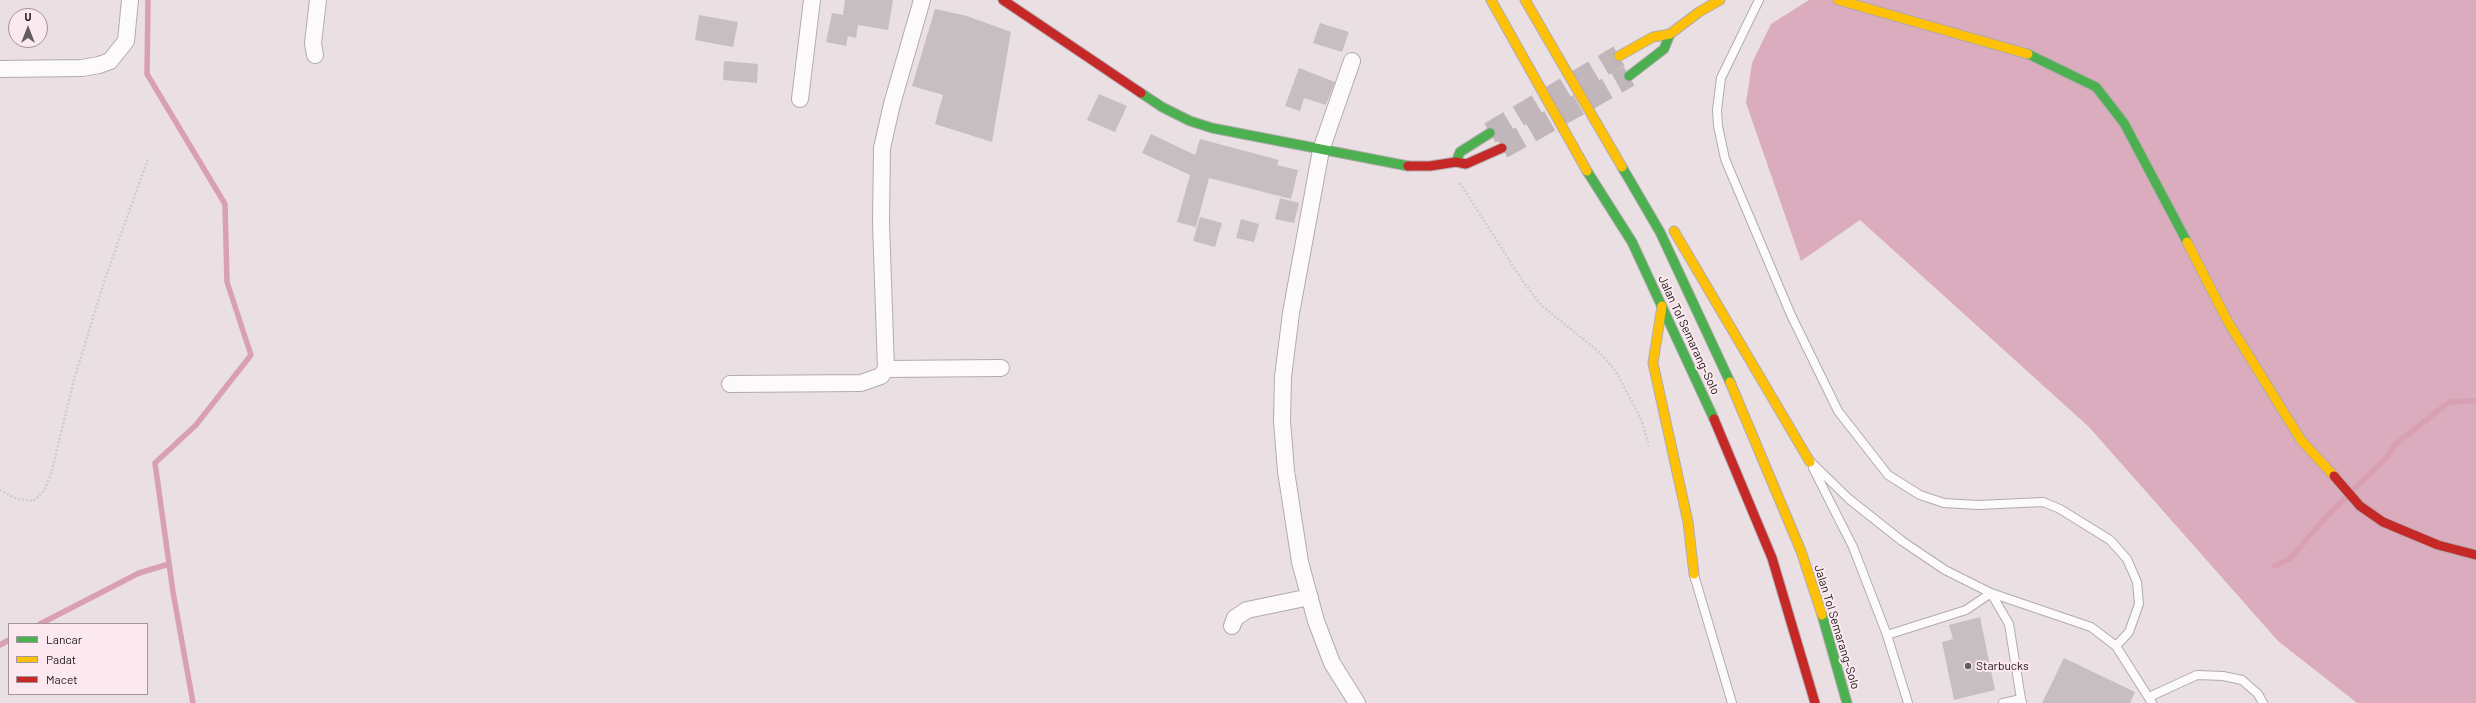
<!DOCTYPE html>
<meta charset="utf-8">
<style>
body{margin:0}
#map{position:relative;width:2476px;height:703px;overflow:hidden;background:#eae0e3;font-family:Barlow,sans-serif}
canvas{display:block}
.legend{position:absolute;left:8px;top:623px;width:140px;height:72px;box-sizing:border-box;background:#fce9ef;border:1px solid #a29499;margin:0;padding:5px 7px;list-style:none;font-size:12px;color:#1b1517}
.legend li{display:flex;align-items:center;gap:8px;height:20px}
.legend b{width:20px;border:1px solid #a29499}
.north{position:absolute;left:8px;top:8px;width:40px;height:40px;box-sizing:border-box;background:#fce9ef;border:1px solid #a29499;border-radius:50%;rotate:0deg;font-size:11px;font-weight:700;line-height:16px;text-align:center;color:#1b1517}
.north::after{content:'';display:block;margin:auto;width:14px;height:18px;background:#635c5e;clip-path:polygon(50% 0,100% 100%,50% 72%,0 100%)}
</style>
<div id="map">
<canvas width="2476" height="703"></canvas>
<ul class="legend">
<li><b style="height:5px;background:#4caf50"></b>Lancar</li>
<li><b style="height:5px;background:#ffc107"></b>Padat</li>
<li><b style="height:5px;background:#c62828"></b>Macet</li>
</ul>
<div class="north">U</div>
</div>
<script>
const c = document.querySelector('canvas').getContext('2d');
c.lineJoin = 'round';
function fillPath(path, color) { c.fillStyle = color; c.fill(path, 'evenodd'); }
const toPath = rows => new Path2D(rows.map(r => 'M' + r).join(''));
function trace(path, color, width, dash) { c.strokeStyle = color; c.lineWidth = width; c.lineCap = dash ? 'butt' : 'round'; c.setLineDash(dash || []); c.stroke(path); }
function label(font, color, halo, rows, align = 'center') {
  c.font = font + ' Barlow,sans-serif'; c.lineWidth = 4; c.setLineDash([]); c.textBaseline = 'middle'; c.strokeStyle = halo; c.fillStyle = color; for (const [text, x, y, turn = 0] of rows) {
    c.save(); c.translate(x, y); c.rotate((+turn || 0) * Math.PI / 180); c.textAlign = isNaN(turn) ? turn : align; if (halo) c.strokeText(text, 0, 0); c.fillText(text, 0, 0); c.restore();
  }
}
const forest = toPath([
 [1809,0,2476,0,2476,703,2357,703,2278,641,2089,427,1860,220,1801,261,1746,103,1752,63,1771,24]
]);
const stream = toPath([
 [148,0,147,74,225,204,227,282,251,355,196,425,155,463,173,592,193,703],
 [2352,491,2385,459,2396,444,2449,402,2476,401],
 [2274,566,2290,559,2325,518,2346,497],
 [40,624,139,573,169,564],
 [0,645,9,640]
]);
const building = toPath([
 [845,0,893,0,888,30,858,25,856,38,848,36,846,46,826,42,832,13,843,15],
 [935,9,967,16,1011,32,992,142,935,124,943,95,912,86],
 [699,15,738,22,733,47,695,40],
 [1320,23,1349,32,1342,52,1313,43],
 [724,61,758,64,757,83,723,80],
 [1299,68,1335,82,1326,105,1304,98,1300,111,1285,106],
 [1099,94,1127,106,1115,132,1087,120],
 [1151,134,1195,155,1200,139,1279,160,1277,165,1298,170,1291,199,1209,178,1196,227,1177,222,1190,175,1142,153],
 [1280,198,1299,203,1294,223,1275,219],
 [1200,217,1222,223,1215,247,1193,241],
 [1241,219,1259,224,1254,242,1236,238],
 [1980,617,1995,690,1954,700,1942,642,1953,639,1949,625],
 [2064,658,2135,692,2130,703,2042,703]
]);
const secondaryTunnel = toPath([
 [1490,133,1619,56],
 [1502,148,1629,76]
]);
const path = toPath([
 [1460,183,1522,280,1542,306,1598,351,1615,370,1641,419,1649,446],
 [0,490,17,499,33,501,44,491,51,474,75,376,105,279,148,159]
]);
const lane = toPath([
 [1759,0,1721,78,1717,110,1718,126,1725,159,1791,315,1838,411,1888,475,1920,495,1944,503,1978,505,2043,502,2060,509,2110,540,2127,559,2137,582,2139,604,2129,632,2116,646],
 [1811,462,1849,499,1902,541,1945,570,1991,593,2091,627,2116,646,2152,703],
 [1813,468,1853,547,1887,635,1908,703],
 [1694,575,1732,703],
 [1887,635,1966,610,1991,593,2009,624,2021,699],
 [2149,697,2197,675,2223,676,2242,680,2258,694,2263,703],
 [2003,703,2021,699,2022,702]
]);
const street = toPath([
 [315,55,313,43,318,0],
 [1352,61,1321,150,1291,313,1283,377,1282,421,1286,471,1300,562,1316,621,1332,663,1357,703],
 [0,69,82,68,99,65,110,61,126,41,130,0],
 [800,99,812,0],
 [886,369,1001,368],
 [730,384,861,383,881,376,886,369,881,223,882,148,892,104,922,0],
 [1232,626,1235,618,1247,610,1310,597]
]);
const fast = toPath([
 [2028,54,2096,87,2124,123,2187,242],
 [1629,76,1664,49,1670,34],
 [1141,93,1162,107,1190,121,1212,128,1408,166],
 [1456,162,1460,152,1490,133],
 [1622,167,1660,232,1730,382],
 [1587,171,1632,242,1714,419],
 [1822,615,1847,703]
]);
const slow = toPath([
 [1491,0,1587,171],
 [1525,0,1622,167],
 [1838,0,2028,54],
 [1619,56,1653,37,1670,34,1699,12,1720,0],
 [1674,231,1810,462],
 [2187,242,2228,322,2301,440,2334,476],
 [1662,306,1653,363,1688,522,1694,574],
 [1730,382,1801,551,1822,615]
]);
const jam = toPath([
 [1003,0,1141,93],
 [1408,166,1430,166,1456,162,1466,164,1502,148],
 [1714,419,1772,558,1815,703],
 [2334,476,2360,506,2383,522,2438,545,2476,555]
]);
const markers = [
 [1968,666,4,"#635c5e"]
];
const streetNames = [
 ["Jalan Tol Semarang–Solo",1689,335,65],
 ["Jalan Tol Semarang–Solo",1837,627,73]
];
const poiNames = [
 ["Starbucks",1976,666]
];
fillPath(forest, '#dbacbd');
trace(stream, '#d9a0b4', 5.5);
fillPath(building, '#c6bec1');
trace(secondaryTunnel, '#c1b7ba', 22, [22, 11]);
trace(lane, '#b2abad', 10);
trace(street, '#b2abad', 18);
trace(fast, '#b2abad', 11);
trace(slow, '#b2abad', 11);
trace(jam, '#b2abad', 11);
trace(path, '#cfcccd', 2.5, [2, 2]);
trace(lane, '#fcfafb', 8);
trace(street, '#fcfafb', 16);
trace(fast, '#4caf50', 9);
trace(slow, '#ffc107', 9);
trace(jam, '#c62828', 9);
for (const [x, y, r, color] of markers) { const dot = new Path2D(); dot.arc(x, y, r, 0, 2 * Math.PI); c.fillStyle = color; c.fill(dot); trace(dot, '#fce9ef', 1.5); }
label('12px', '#1b1517', '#fce9ef', streetNames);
label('12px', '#1b1517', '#fce9ef', poiNames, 'left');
</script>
